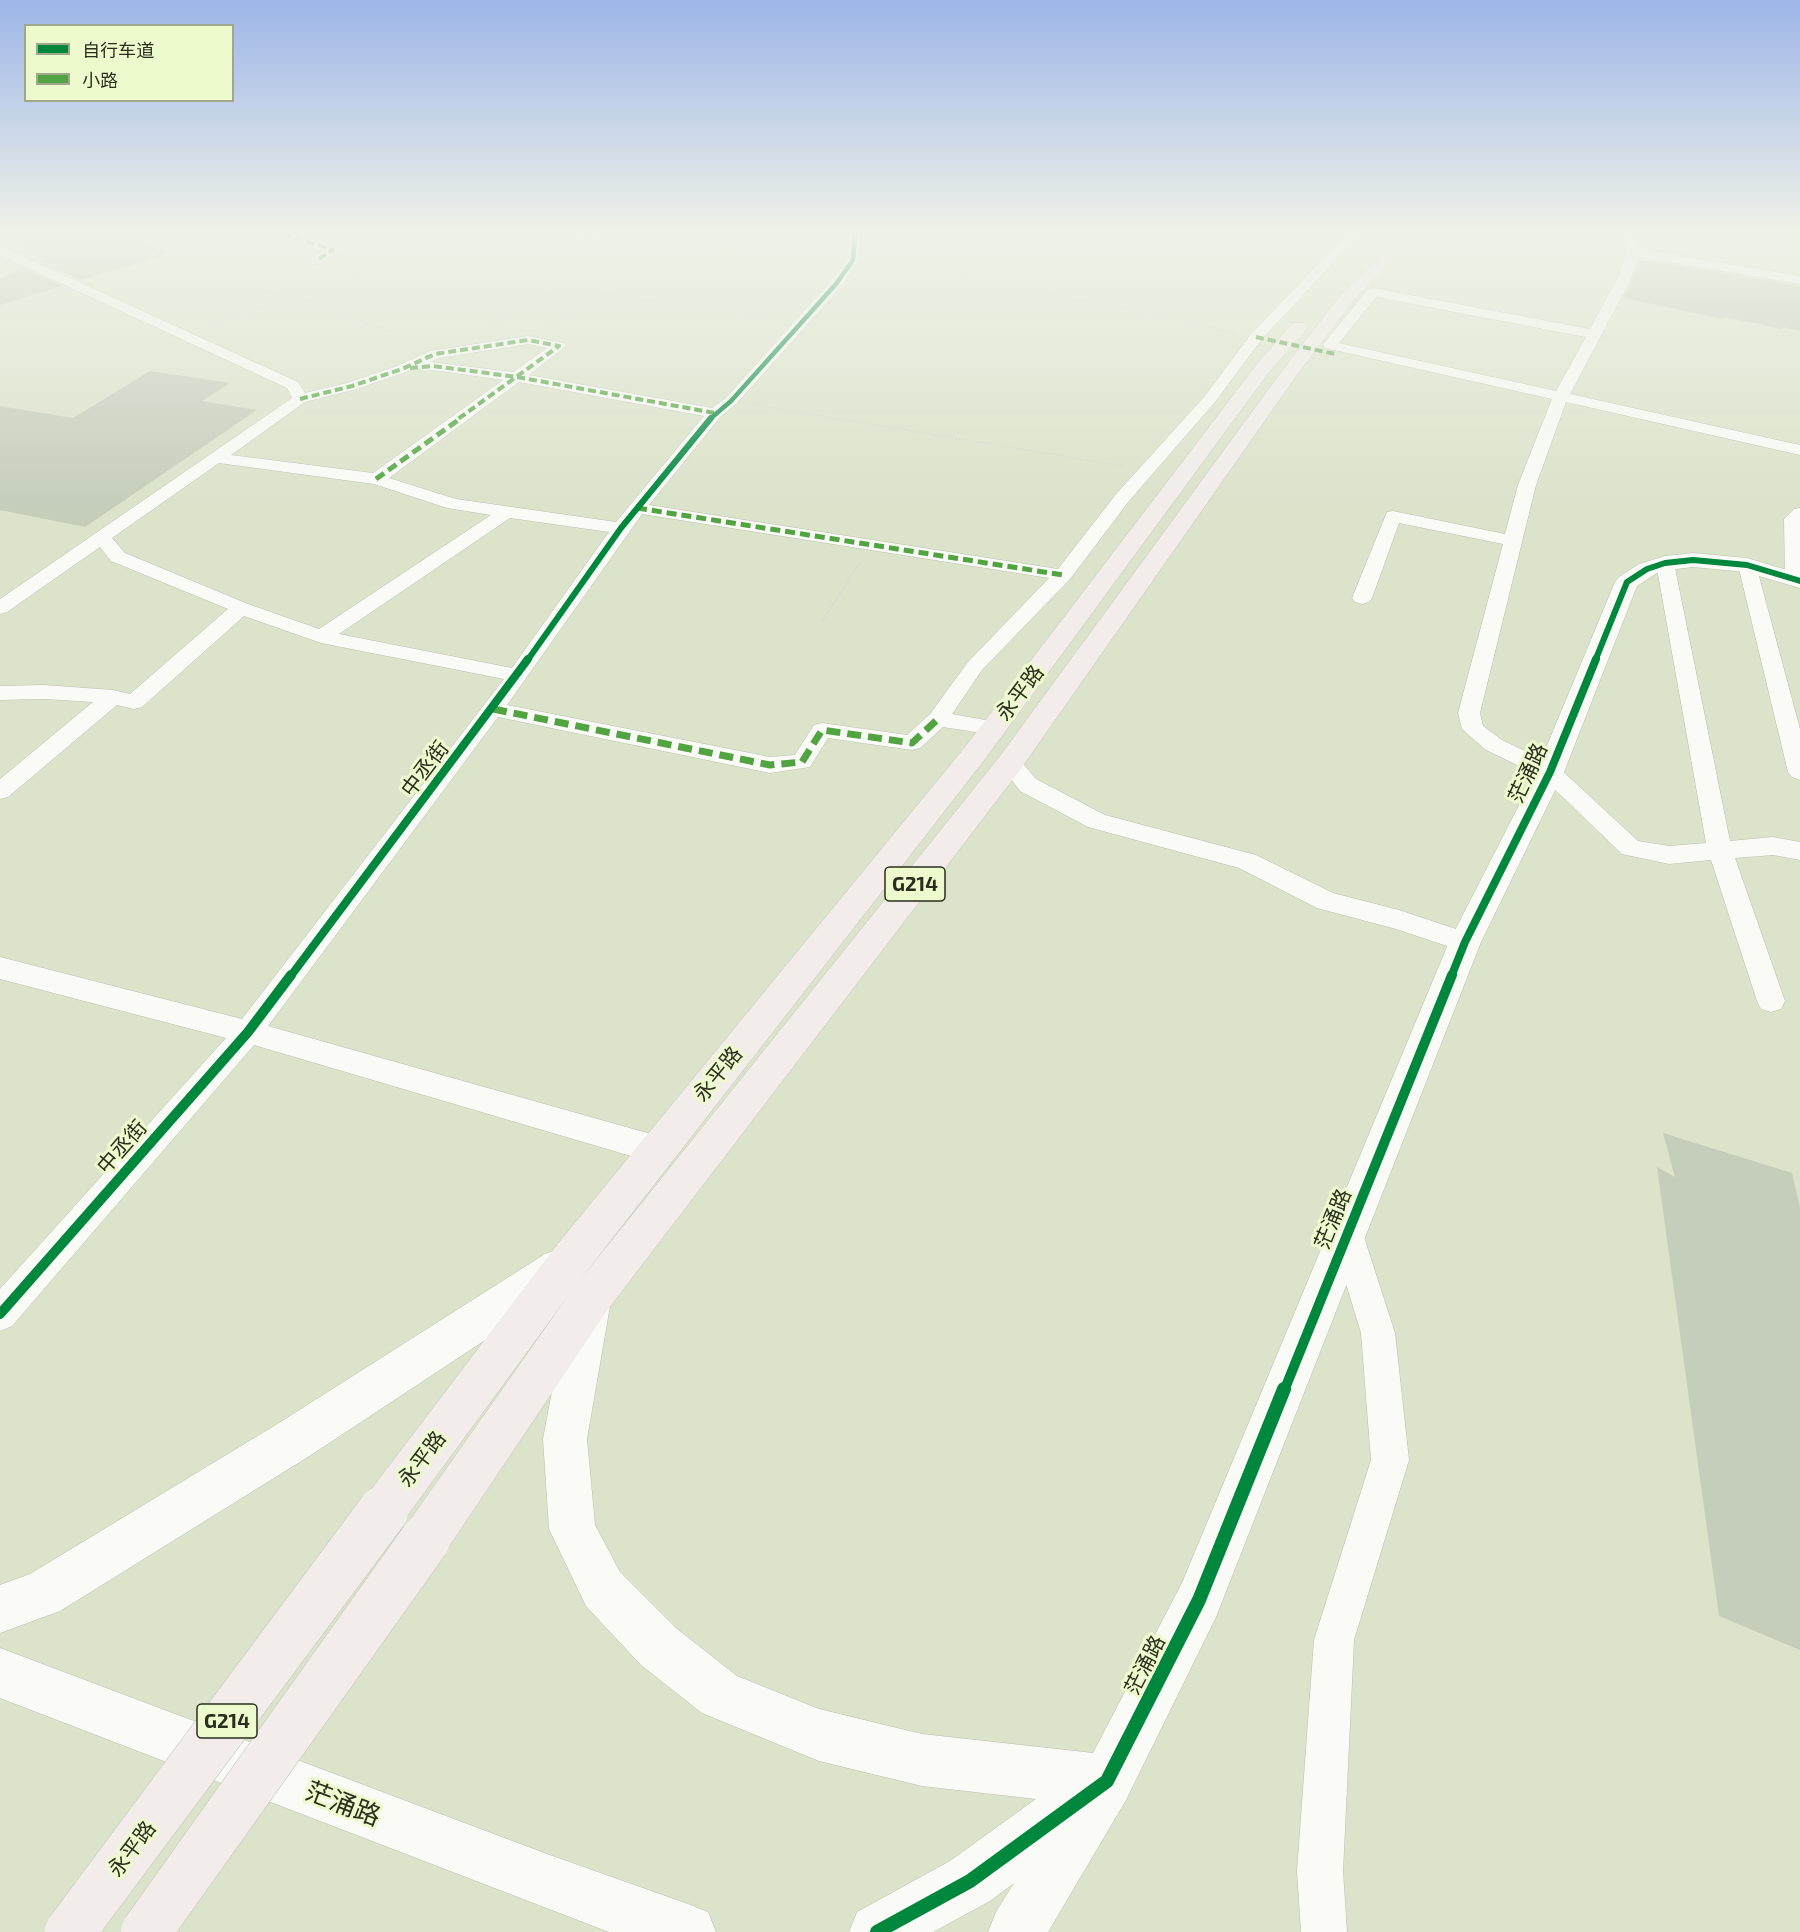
<!DOCTYPE html>
<meta charset="utf-8">
<style>
body{margin:0}
#map{position:relative;width:1800px;height:1932px;overflow:hidden;background:#dce3cb;font-family:"Exo 2","Noto Sans SC",sans-serif}
canvas{display:block}
.legend{position:absolute;left:24px;top:24px;width:210px;height:78px;box-sizing:border-box;background:#edface;border:2px solid #9fa888;margin:0;padding:8px 10px;list-style:none;font-size:18px;color:#2a2e1e}
.legend li{display:flex;align-items:center;gap:12px;height:30px}
.legend b{width:30px;border:2px solid #9fa888}
</style>
<div id="map">
<canvas width="1800" height="1932"></canvas>
<ul class="legend">
<li><b style="height:8px;background:#00873e"></b>自行车道</li>
<li><b style="height:8px;background:#51a441"></b>小路</li>
</ul>
</div>
<script>
const c = document.querySelector('canvas').getContext('2d');
c.lineJoin = 'round';
function fillPath(path, color) { c.fillStyle = color; c.fill(path, 'evenodd'); }
const toPath = rows => new Path2D(rows.map(r => 'M' + r).join(''));
function trace(path, color, width, dash) { c.strokeStyle = color; c.lineWidth = width; c.lineCap = dash ? 'butt' : 'round'; c.setLineDash(dash || []); c.stroke(path); }
function label(font, color, halo, rows, align = 'center') {
  c.font = font + ' "Exo 2","Noto Sans SC",sans-serif'; c.lineWidth = 6; c.setLineDash([]); c.textBaseline = 'middle'; c.strokeStyle = halo; c.fillStyle = color; for (const [text, x, y, turn = 0] of rows) {
    c.save(); c.translate(x, y); c.rotate((+turn || 0) * Math.PI / 180); c.textAlign = isNaN(turn) ? turn : align; if (halo) c.strokeText(text, 0, 0); c.fillText(text, 0, 0); c.restore();
  }
}
const building = toPath([
 [0,234,123,234,169,254,81,280,39,261,44,259],
 [1640,260,1800,286,1800,331,1783,327,1782,329,1724,317,1723,319,1624,298,1633,280],
 [23,268,62,286,0,305,0,279],
 [150,371,230,383,202,401,257,410,85,527,0,510,0,406,73,418],
 [1663,1133,1792,1173,1800,1208,1800,1650,1719,1616,1657,1167,1675,1177]
]);
const path = toPath([
 [544,234,598,236,717,252,755,251,769,255,777,264,825,264],
 [1210,234,1185,255,1203,263,1235,271,1268,265,1293,270],
 [459,251,499,234],
 [871,263,1110,305,1235,333],
 [338,269,359,276,380,274,444,251,458,251,512,270,610,295],
 [257,288,284,297,286,303],
 [296,304,306,304,396,333],
 [209,325,254,309,305,301,359,276],
 [489,326,646,243],
 [550,326,610,295,780,318],
 [755,405,1123,466],
 [823,620,860,562]
]);
const street = toPath([
 [278,234,296,234,337,247,339,250,320,264,312,264,310,261,312,258,323,251,278,234],
 [849,234,861,234,859,260,841,287,736,404,721,416,649,505,1058,569,1117,493,1205,396,1251,334,1347,234,1360,234,1261,340,1215,402,1129,501,1070,579,982,670,952,714,1002,723,1005,728,1002,733,994,735,943,727,920,748,912,750,828,738,810,767,770,773,498,717,268,1026,658,1136,669,1140,673,1150,669,1160,658,1164,254,1045,12,1326,0,1331,0,1289,226,1038,0,979,0,957,242,1019,504,679,321,643,244,616,142,707,134,709,117,705,8,797,0,799,0,779,93,702,44,699,0,700,0,686,44,685,113,690,130,694,228,609,111,561,100,547,7,612,0,614,0,599,292,398,287,388,0,255,0,246,298,382,305,393,347,383,397,366,430,351,528,336,564,343,566,346,529,375,712,408,726,398,831,281,847,260,849,234],
 [528,344,547,348,513,372,430,362,439,358,528,344],
 [417,368,424,371,433,370,503,380,373,473,231,455,305,402,357,389,417,368],
 [519,382,704,416,616,522,456,499,389,478,519,382],
 [219,463,374,484,447,508,491,515,319,629,248,604,125,553,112,538,219,463],
 [642,514,1049,578,968,662,930,714,907,735,822,723,814,725,795,755,770,757,507,705,642,514],
 [510,518,609,532,512,668,339,634,510,518],
 [1623,234,1635,234,1639,249,1800,276,1800,284,1638,257,1631,279,1570,394,1800,445,1800,455,1566,402,1536,485,1480,713,1483,726,1502,740,1558,767,1638,841,1669,846,1706,843,1656,563,1658,559,1665,557,1672,559,1674,563,1730,841,1773,837,1800,842,1800,860,1773,855,1735,858,1785,1001,1781,1009,1771,1012,1761,1009,1757,1001,1711,860,1669,864,1622,854,1542,777,1486,750,1462,729,1458,713,1503,544,1399,523,1372,598,1369,602,1362,604,1355,602,1352,598,1387,512,1393,511,1505,534,1518,485,1552,399,1325,348,1323,345,1325,342,1368,289,1373,288,1590,329,1617,279,1627,252,1623,234],
 [1376,297,1586,337,1556,391,1339,343,1376,297],
 [1800,508,1800,583,1795,585,1788,583,1785,579,1784,519,1794,509,1800,508],
 [1747,559,1754,561,1756,565,1800,729,1800,780,1792,777,1788,772,1738,565,1740,561,1747,559],
 [1010,755,1018,758,1036,779,1105,815,1256,855,1333,893,1399,910,1474,935,1478,942,1474,949,1465,952,1396,929,1317,908,1239,868,1088,827,1020,791,999,763,1002,758,1010,755],
 [1347,1219,1358,1223,1363,1234,1395,1333,1409,1460,1354,1640,1343,1871,1347,1932,1301,1932,1297,1871,1314,1640,1371,1460,1361,1333,1331,1234,1336,1223,1347,1219]
]);
const secondary = toPath([
 [1693,553,1747,558,1800,574,1800,588,1745,572,1693,567,1668,570,1655,574,1637,586,1564,772,1481,942,1216,1617,1126,1800,1048,1932,988,1932,996,1912,1014,1883,990,1901,933,1932,849,1932,857,1912,950,1861,1036,1799,922,1786,819,1761,702,1713,641,1665,586,1606,549,1529,543,1439,568,1306,574,1292,589,1286,604,1292,610,1306,587,1439,595,1525,620,1572,677,1629,737,1676,819,1709,922,1734,1093,1753,1182,1583,1449,942,1536,772,1615,582,1619,577,1639,564,1665,556,1693,553],
 [559,1249,573,1254,579,1268,573,1282,311,1455,60,1611,0,1633,0,1585,30,1574,279,1423,545,1254,559,1249],
 [0,1648,547,1854,688,1904,708,1912,716,1932,609,1932,0,1698,0,1648]
]);
const highway = toPath([
 [1403,234,1418,234,1352,302,1294,379,1020,770,606,1312,442,1557,425,1564,408,1557,401,1540,408,1523,568,1296,399,1527,383,1534,367,1527,360,1511,367,1495,556,1246,965,747,1257,364,1293,323,1305,323,1308,327,1305,331,1269,372,985,759,580,1280,1000,756,1282,371,1340,296,1403,234]
]);
const highwayBridge = toPath([
 [70,1932,383,1511],
 [146,1932,425,1540]
]);
const quietFar2 = toPath([
 [284,234,333,250,316,261],
 [1256,337,1335,354],
 [410,368,433,366,517,377,715,413],
 [300,399,352,386,402,369,435,354,528,340,559,346,458,419]
]);
const quietFar1 = toPath([
 [376,479,461,418],
 [637,508,1063,575]
]);
const quiet = toPath([
 [493,709,770,765,802,762,822,730,912,743,938,719]
]);
const cyclewayFar4 = toPath([
 [710,419,731,401,836,284,853,260,855,234]
]);
const cyclewayFar3 = toPath([
 [527,661,621,528,711,418],
 [1595,661,1627,582,1647,569,1665,563,1693,560,1747,565,1800,581]
]);
const cyclewayFar2 = toPath([
 [290,977,528,659],
 [1451,977,1465,942,1550,772,1596,659]
]);
const cyclewayFar1 = toPath([
 [0,1314,248,1032,291,975],
 [1284,1391,1452,975]
]);
const cycleway = toPath([
 [877,1932,970,1881,1107,1781,1199,1600,1284,1389]
]);
const shields = [
 [915,884,60],
 [227,1721,60]
];
const shieldNames = [
 ["G214",915,884],
 ["G214",227,1721]
];
const streetNames = [
 ["永平路",1020,693,-53],
 ["中丞街",425,769,-53],
 ["茫涌路",1528,773,-65],
 ["永平路",718,1074,-51],
 ["中丞街",122,1147,-49],
 ["茫涌路",1333,1219,-68],
 ["永平路",422,1459,-53],
 ["茫涌路",1145,1665,-63],
 ["永平路",132,1849,-53]
];
const nearStreetnames = [
 ["茫涌路",343,1804,21]
];
fillPath(building, '#c5cdbb');
trace(street, '#b9bfac', 1);
trace(secondary, '#b9bfac', 1);
trace(highway, '#c0c3b8', 1);
trace(path, '#d6d8d1', 2, [1.5, 2]);
fillPath(street, '#fafbf7');
fillPath(secondary, '#fafbf7');
fillPath(highway, '#f2edeb');
trace(highwayBridge, '#c0c3b8', 51, []);
trace(highwayBridge, '#f2edeb', 50);
trace(quietFar2, '#51a441', 4, [8, 4]);
trace(quietFar1, '#51a441', 5, [10, 5]);
trace(quiet, '#51a441', 7, [14, 7]);
trace(cyclewayFar4, '#00873e', 4.5);
trace(cyclewayFar3, '#00873e', 6);
trace(cyclewayFar2, '#00873e', 8);
trace(cyclewayFar1, '#00873e', 10);
trace(cycleway, '#00873e', 14);
const sky = c.createLinearGradient(0, 0, 0, 504);
sky.addColorStop(0, '#9db6e8');
sky.addColorStop(0.46, '#eff2e8');
sky.addColorStop(1, '#eff2e800');
c.fillStyle = sky;
c.fillRect(0, 0, 1800, 504);
for (const [x, y, w] of shields) { const box = new Path2D(); box.roundRect(x - w / 2, y - 17, w, 34, 4.5); c.fillStyle = '#edface'; c.fill(box); trace(box, '#2a2e1e', 1.5); }
label('bold 20px', '#2a2e1e', null, shieldNames);
label('21px', '#2a2e1e', '#edface', streetNames);
label('26px', '#2a2e1e', '#edface', nearStreetnames);
</script>
